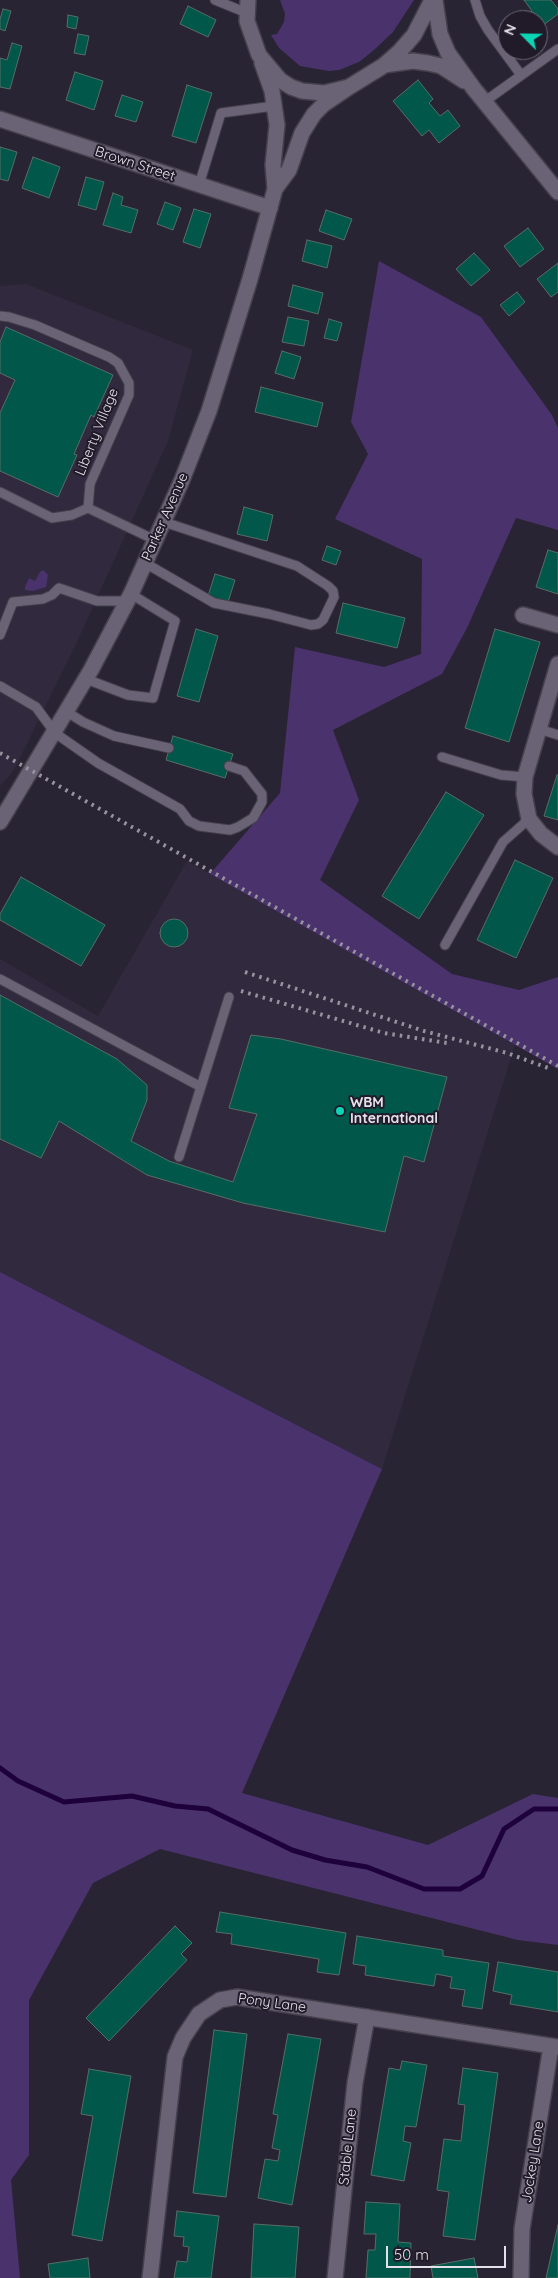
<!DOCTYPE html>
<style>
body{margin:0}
#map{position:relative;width:558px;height:2278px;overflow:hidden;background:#292433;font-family:Quicksand,sans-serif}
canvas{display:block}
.north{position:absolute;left:498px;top:10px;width:50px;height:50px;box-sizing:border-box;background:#201a29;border:1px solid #6f6a77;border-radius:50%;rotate:293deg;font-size:14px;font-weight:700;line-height:20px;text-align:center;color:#e5e1eb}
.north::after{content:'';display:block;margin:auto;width:18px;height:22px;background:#0cd5b5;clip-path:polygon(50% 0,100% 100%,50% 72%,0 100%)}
.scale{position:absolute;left:386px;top:2246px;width:120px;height:22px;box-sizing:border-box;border:2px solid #e5e1eb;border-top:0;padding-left:6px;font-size:15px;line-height:18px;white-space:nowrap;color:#e5e1eb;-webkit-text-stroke:4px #201a29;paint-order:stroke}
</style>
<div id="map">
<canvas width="558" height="2278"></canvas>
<div class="north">N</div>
<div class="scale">50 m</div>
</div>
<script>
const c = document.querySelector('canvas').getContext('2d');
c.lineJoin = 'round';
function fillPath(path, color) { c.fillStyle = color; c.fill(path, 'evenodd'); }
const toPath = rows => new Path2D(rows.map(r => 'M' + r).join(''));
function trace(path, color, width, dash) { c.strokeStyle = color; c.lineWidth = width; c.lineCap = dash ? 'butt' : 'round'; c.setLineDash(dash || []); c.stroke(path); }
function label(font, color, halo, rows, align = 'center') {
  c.font = font + ' Quicksand,sans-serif'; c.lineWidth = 4; c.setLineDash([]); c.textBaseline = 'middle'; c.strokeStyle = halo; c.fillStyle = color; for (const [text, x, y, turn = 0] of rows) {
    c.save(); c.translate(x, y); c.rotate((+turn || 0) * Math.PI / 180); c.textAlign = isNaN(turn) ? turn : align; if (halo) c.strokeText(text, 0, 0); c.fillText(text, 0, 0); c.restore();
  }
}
const built = toPath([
 [26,284,193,350,168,441,77,642,14,770,0,786,0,286],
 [187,861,515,1045,382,1469,0,1272,0,959,98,1016]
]);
const green = toPath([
 [280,0,414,0,393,32,374,50,359,62,339,70,329,71,300,66,279,48,271,35,277,34,284,22,285,14],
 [379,261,481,317,552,415,558,428,558,530,516,518,467,628,442,674,333,730,359,800,320,880,452,974,519,990,558,977,558,1069,210,874,280,793,295,647,384,667,421,654,422,559,335,519,368,454,351,422],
 [43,570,48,575,46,587,33,591,25,590,25,587,29,578,35,581,40,572],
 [0,1272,382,1469,242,1793,428,1845,533,1794,558,1798,558,1945,518,1940,160,1849,93,1883,29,2000,29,2155,11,2180,20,2278,0,2278]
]);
const stream = toPath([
 [0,1768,18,1781,64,1802,132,1796,175,1806,208,1809,292,1850,325,1860,367,1867,424,1889,460,1889,482,1876,504,1829,534,1809,558,1809]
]);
const building = toPath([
 [524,0,551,0,558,9,558,14,538,29,538,20,519,20,532,11,524,0],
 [188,6,216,20,208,37,180,24,188,6],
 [3,9,11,11,5,31,0,29,0,19,3,9],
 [68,15,78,17,76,29,67,27,68,15],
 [78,34,89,36,85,55,74,53,78,34],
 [12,43,22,46,10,89,0,87,0,58,7,60,12,43],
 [75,72,103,81,94,110,66,100,75,72],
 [418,80,433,99,429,103,440,116,448,110,460,126,439,143,429,130,422,136,393,101,418,80],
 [187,85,212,93,196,143,172,136,187,85],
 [122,95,143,102,136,122,115,116,122,95],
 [0,147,17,152,8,181,0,179,0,147],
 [33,157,60,167,49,198,22,188,33,157],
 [86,177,104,182,96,210,78,205,86,177],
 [113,193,123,197,121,205,138,210,131,233,103,225,113,193],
 [165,202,181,208,173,230,157,224,165,202],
 [194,209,211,214,200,248,183,242,194,209],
 [326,210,352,219,344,240,319,231,326,210],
 [528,228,544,249,520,267,504,246,528,228],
 [307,240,332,246,327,268,302,261,307,240],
 [474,253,490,270,471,286,456,269,474,253],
 [558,263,558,292,551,297,537,279,558,263],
 [293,285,323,293,318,314,288,306,293,285],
 [517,292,525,302,509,316,500,305,517,292],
 [288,317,309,321,304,346,282,342,288,317],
 [329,319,342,323,337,341,324,338,329,319],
 [6,327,113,375,94,417,91,415,74,454,77,455,58,497,0,471,0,413,15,380,0,373,0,342,6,327],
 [282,351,301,357,294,379,275,373,282,351],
 [261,387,323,403,317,427,255,412,261,387],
 [244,507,273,515,267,541,237,534,244,507],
 [327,546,341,551,336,565,322,560,327,546],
 [548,550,558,553,558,594,536,587,548,550],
 [215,574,235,580,228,602,208,596,215,574],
 [343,603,405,618,397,648,336,633,343,603],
 [196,629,218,636,199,702,177,696,196,629],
 [495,629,540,642,509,742,465,728,495,629],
 [173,736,233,754,225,778,166,760,173,736],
 [557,775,558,775,558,820,544,816,557,775],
 [446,792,484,815,419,919,382,896,446,792],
 [515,860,553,878,516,958,477,940,515,860],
 [21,877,105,925,81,966,0,920,0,914,21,877],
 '160 933a14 14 0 1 1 28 0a14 14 0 1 1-28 0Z',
 [0,995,117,1059,147,1085,147,1100,131,1141,169,1161,233,1182,257,1114,229,1108,251,1035,281,1039,447,1077,424,1162,404,1156,385,1232,243,1203,147,1175,59,1121,41,1158,0,1139,0,995],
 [220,1912,346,1933,339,1975,317,1972,319,1959,231,1944,232,1934,216,1932,220,1912],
 [175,1926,192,1943,181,1954,187,1960,109,2041,86,2018,175,1926],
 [357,1936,443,1950,443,1956,489,1963,482,2009,462,2006,465,1990,450,1988,452,1977,436,1974,434,1986,365,1975,366,1966,353,1964,357,1936],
 [498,1962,558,1972,558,2012,510,2004,512,1995,493,1991,498,1962],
 [214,2030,247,2034,226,2197,193,2193,214,2030],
 [288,2034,321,2039,292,2205,258,2198,265,2159,278,2161,280,2150,272,2148,278,2115,273,2114,288,2034],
 [402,2061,427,2065,416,2127,405,2126,403,2141,411,2143,404,2181,371,2175,389,2068,400,2070,402,2061],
 [463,2068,498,2073,475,2240,443,2236,449,2192,437,2190,444,2139,461,2141,465,2105,458,2104,463,2068],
 [89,2069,131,2076,102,2241,72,2235,93,2116,81,2114,89,2069],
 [366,2202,400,2204,398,2242,411,2243,410,2278,366,2278,368,2250,375,2250,376,2234,364,2234,366,2202],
 [177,2211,219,2216,211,2278,174,2278,177,2261,187,2262,189,2247,183,2246,184,2237,174,2236,177,2211],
 [254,2224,299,2227,295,2278,251,2278,254,2224],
 [558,2225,558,2278,546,2278,558,2225],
 [88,2258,90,2278,50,2278,48,2264,88,2258],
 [474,2258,478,2278,433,2278,431,2266,474,2258]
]);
const lane = toPath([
 [215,0,247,13],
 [475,0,480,16,488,30,521,75],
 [484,102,558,49],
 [199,185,221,113,274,106],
 [0,316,9,317,35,325,109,357,118,363,129,383,129,395,90,484,88,508],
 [0,492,52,518,72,515,88,508],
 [88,508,155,540],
 [145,563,214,603,269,614,311,625,318,624,323,620,334,597,333,591,328,586,297,566,164,522],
 [0,635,13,602,43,599,52,595,59,588,97,601,127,601],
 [86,679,128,695,153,698,175,621,131,594],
 [0,686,36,707,55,733,98,763,180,809,189,821,199,826,230,830,238,827,253,818,262,802,262,794,244,771,229,766],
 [67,712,83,722,114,736,169,748],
 [539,729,558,735],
 [442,757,501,775,525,777],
 [445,945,503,842,529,819],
 [0,979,201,1087],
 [179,1157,229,997]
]);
const street = toPath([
 [0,119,270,208],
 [523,615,558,625],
 [558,664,525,777,524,794,529,819,541,834,558,847],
 [150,2278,175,2057,183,2038,199,2014,220,2000,237,1997,558,2047],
 [335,2278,355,2083,367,2017],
 [521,2278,522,2229,551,2046]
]);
const secondary = toPath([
 [248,0,247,21,259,55,280,80,291,87,302,91,324,93,349,87,383,66,400,51,414,35,432,0],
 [435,0,440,34,448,53,474,89,558,192],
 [262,63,272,91,277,125,273,165,275,189],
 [384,65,413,61,428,63,441,66,464,81],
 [0,822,91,670,131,594,182,480,209,411,250,279,275,189,289,170,302,133,314,114,324,104,349,87]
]);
const rail = toPath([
 [0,753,558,1066],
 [245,972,424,1031,507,1053,551,1069],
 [241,991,384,1033,447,1043]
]);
const markers = [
 [340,1111,5,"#0cd5b5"]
];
const streetNames = [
 ["Brown Street",135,164,18],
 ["Liberty Village",97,432,-68],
 ["Parker Avenue",165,517,-66],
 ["Pony Lane",272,2003,8],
 ["Stable Lane",348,2147,-84],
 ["Jockey Lane",533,2162,-81]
];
const poiNames = [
 ["WBM",350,1103],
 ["International",350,1119]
];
fillPath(built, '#31293e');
fillPath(green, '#4a326c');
trace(stream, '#1e013a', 5);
fillPath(building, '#01584a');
trace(building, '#576d67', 1);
trace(lane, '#45404c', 11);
trace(street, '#45404c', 18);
trace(secondary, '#45404c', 18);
trace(lane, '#696375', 9);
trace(street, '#696375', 15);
trace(secondary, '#696375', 15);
trace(rail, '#96929e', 4, [2.5, 5]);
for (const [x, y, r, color] of markers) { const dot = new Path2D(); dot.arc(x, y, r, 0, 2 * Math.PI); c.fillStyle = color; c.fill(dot); trace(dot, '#201a29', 2); }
label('14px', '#e5e1eb', '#201a29', streetNames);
label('bold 14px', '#e5e1eb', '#201a29', poiNames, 'left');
</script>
